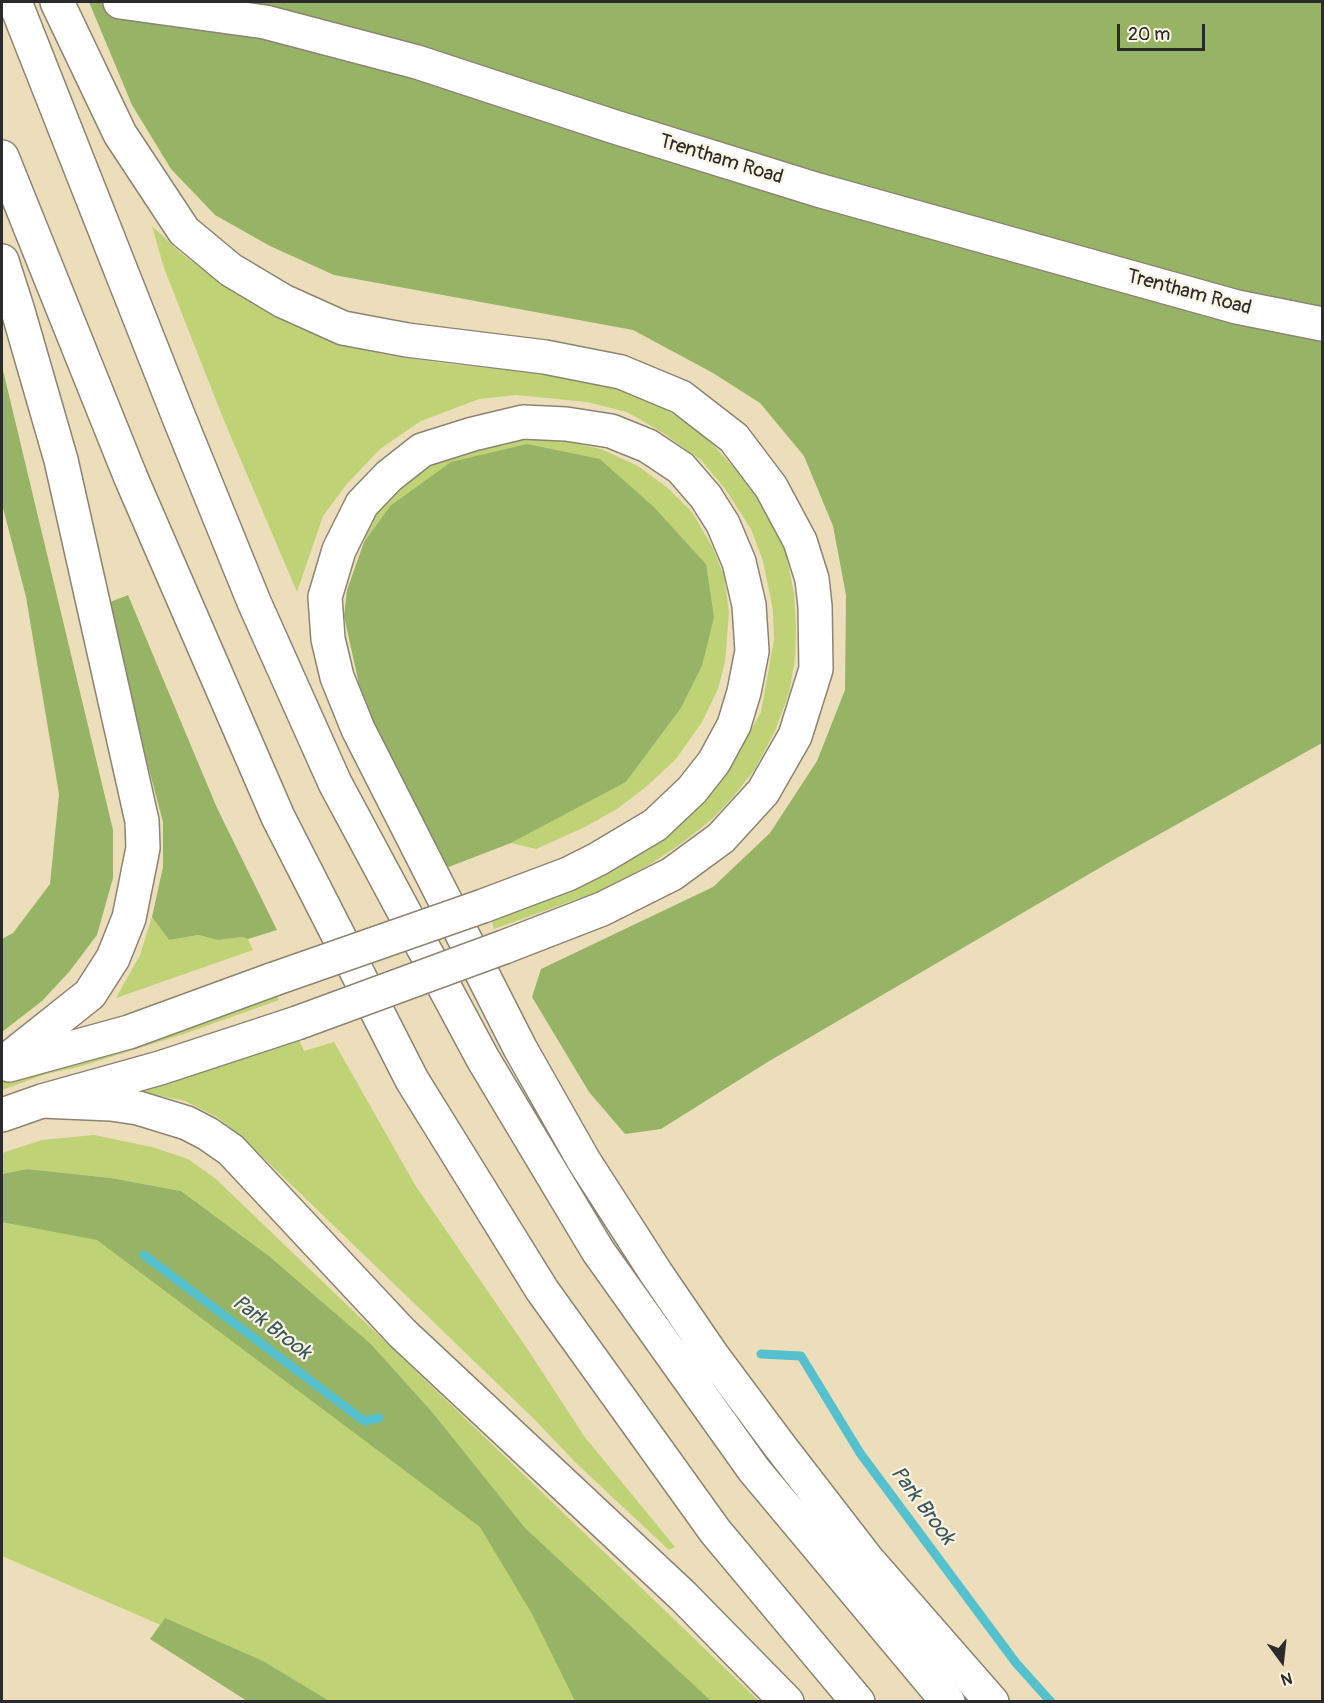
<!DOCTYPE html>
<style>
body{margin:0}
#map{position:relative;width:1324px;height:1703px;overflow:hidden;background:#ecdeba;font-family:Pangolin,sans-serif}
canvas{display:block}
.frame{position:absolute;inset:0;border:3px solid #2b2b2b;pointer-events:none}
.north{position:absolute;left:1252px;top:1631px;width:60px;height:60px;-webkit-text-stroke:4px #fcf5e5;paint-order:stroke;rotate:165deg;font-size:16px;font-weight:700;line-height:24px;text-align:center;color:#2b2b2b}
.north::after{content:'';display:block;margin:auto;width:21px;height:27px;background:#2b2b2b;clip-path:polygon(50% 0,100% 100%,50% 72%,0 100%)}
.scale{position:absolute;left:1117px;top:24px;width:88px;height:27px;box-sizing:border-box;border:3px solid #2b2b2b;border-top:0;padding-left:8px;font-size:18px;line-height:21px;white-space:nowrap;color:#2b2b2b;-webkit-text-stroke:4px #fcf5e5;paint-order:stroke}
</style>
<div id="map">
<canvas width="1324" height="1703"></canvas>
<div class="frame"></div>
<div class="north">N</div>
<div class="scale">20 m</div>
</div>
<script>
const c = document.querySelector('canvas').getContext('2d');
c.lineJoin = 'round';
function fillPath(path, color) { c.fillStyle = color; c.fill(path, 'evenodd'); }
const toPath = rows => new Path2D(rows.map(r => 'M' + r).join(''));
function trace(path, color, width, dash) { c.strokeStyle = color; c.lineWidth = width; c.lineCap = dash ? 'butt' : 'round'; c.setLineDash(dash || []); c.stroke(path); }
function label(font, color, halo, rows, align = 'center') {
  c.font = font + ' Pangolin,sans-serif'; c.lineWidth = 4.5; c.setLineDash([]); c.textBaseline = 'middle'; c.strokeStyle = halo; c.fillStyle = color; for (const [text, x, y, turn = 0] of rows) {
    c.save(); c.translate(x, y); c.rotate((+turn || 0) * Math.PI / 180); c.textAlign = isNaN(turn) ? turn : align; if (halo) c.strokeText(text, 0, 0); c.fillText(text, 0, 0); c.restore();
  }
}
const green = toPath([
 [152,226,182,254,231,291,279,319,332,342,386,355,450,364,585,378,636,391,701,432,739,473,768,510,784,545,794,593,796,628,795,659,789,693,775,731,755,769,733,797,712,819,682,843,649,865,597,892,494,929,489,911,717,784,738,753,761,712,774,640,773,610,763,561,751,529,726,490,701,460,663,433,627,412,587,402,516,395,479,399,421,421,380,449,346,485,323,516,297,592,223,418,164,268],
 [543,436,601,449,638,466,669,489,692,512,713,548,724,576,729,612,725,662,718,689,702,722,676,759,647,786,617,809,583,828,536,849,511,843,626,782,681,708,702,666,706,564,654,507,600,459,390,506,364,542,371,518,396,491,430,464,490,443],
 [152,917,169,940,200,935,218,940,242,937,248,939,253,950,116,998,140,955],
 [272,987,279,1000,184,1034,79,1067,46,1074,2,1090,2,1083],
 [298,1037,304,1051,334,1042,415,1185,528,1350,584,1436,675,1547,669,1550,575,1462,534,1419,244,1139,217,1117,185,1101,148,1093,139,1089],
 [94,1135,152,1147,188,1159,216,1179,759,1701,312,1701,255,1666,2,1556,2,1205,40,1198,522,1525,433,1413,371,1344,269,1256,181,1191,111,1178,27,1169,2,1174,2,1153,42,1140]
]);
const forest = toPath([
 [89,2,1322,2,1322,743,1108,863,766,1063,661,1129,625,1134,589,1092,532,997,541,969,713,887,770,833,817,761,845,690,846,595,833,526,804,456,760,403,713,373,633,330,334,275,270,246,215,215,171,169,132,105],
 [2,366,113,830,113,878,97,935,69,972,42,1001,2,1032,2,939,13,933,50,884,59,794,26,597,2,504],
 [527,444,600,459,654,507,706,564,714,617,702,666,681,708,626,782,511,843,446,868,390,762,359,684,344,616,347,590,364,542,390,506,451,462],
 [128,595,217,808,277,930,248,939,242,937,218,940,199,935,169,940,152,917,163,867,163,822,105,604],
 [27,1169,111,1178,181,1191,269,1256,371,1344,433,1413,525,1528,711,1701,575,1701,532,1614,480,1527,97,1240,2,1222,2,1174],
 [165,1618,263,1661,329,1701,247,1701,150,1639]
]);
const stream = toPath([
 [144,1255,364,1421,379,1418],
 [761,1354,801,1356,860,1453,1016,1663,1051,1702]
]);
const highway = toPath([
 [15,2,178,415,254,602,335,783,483,1059,598,1251,754,1470,948,1702],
 [57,2,120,134,184,231,231,270,283,301,343,328,407,340,545,357,621,372,681,397,734,438,771,487,800,541,812,579,815,606,816,669,795,736,763,792,721,838,672,874,602,909,504,947],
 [120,2,265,22,417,62,615,127,818,190,1237,307,1322,324],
 [2,157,131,478,278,817,412,1080,542,1290,715,1531,858,1702],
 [2,261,18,311,61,460,142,821,143,848,129,918,113,958,90,994,2,1064],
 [483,906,568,874,598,859,655,825,692,790,714,762,734,725,744,692,752,651,749,605,739,562,723,524,706,497,681,468,648,446,611,431,566,424,523,422,473,434,422,450,389,476,362,504,339,550,325,597,328,639,337,677,358,729,520,1048,584,1161,656,1273,712,1355,779,1445,867,1559,992,1702],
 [9,1065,129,1032,274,979],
 [42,1101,111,1104,138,1108,187,1123,208,1134,231,1150,402,1333,683,1596,787,1702],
 [2,1115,42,1101,160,1068,297,1023]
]);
const highwayBridge = toPath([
 [274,979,483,906],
 [297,1023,504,947]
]);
const streetNames = [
 ["Trentham Road",721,160,17],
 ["Trentham Road",1189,293,15]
];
const waterNames = [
 ["Park Brook",271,1328,37],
 ["Park Brook",922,1506,53]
];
fillPath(green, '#bfd275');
fillPath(forest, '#97b466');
trace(stream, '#55c1ce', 9);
trace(highway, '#8c8472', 36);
trace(highway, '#fff', 33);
trace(highwayBridge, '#8c8472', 36, []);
trace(highwayBridge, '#fff', 33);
label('20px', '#2b2b2b', '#fcf5e5', streetNames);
label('italic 21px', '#38585c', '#fcf5e5', waterNames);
</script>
